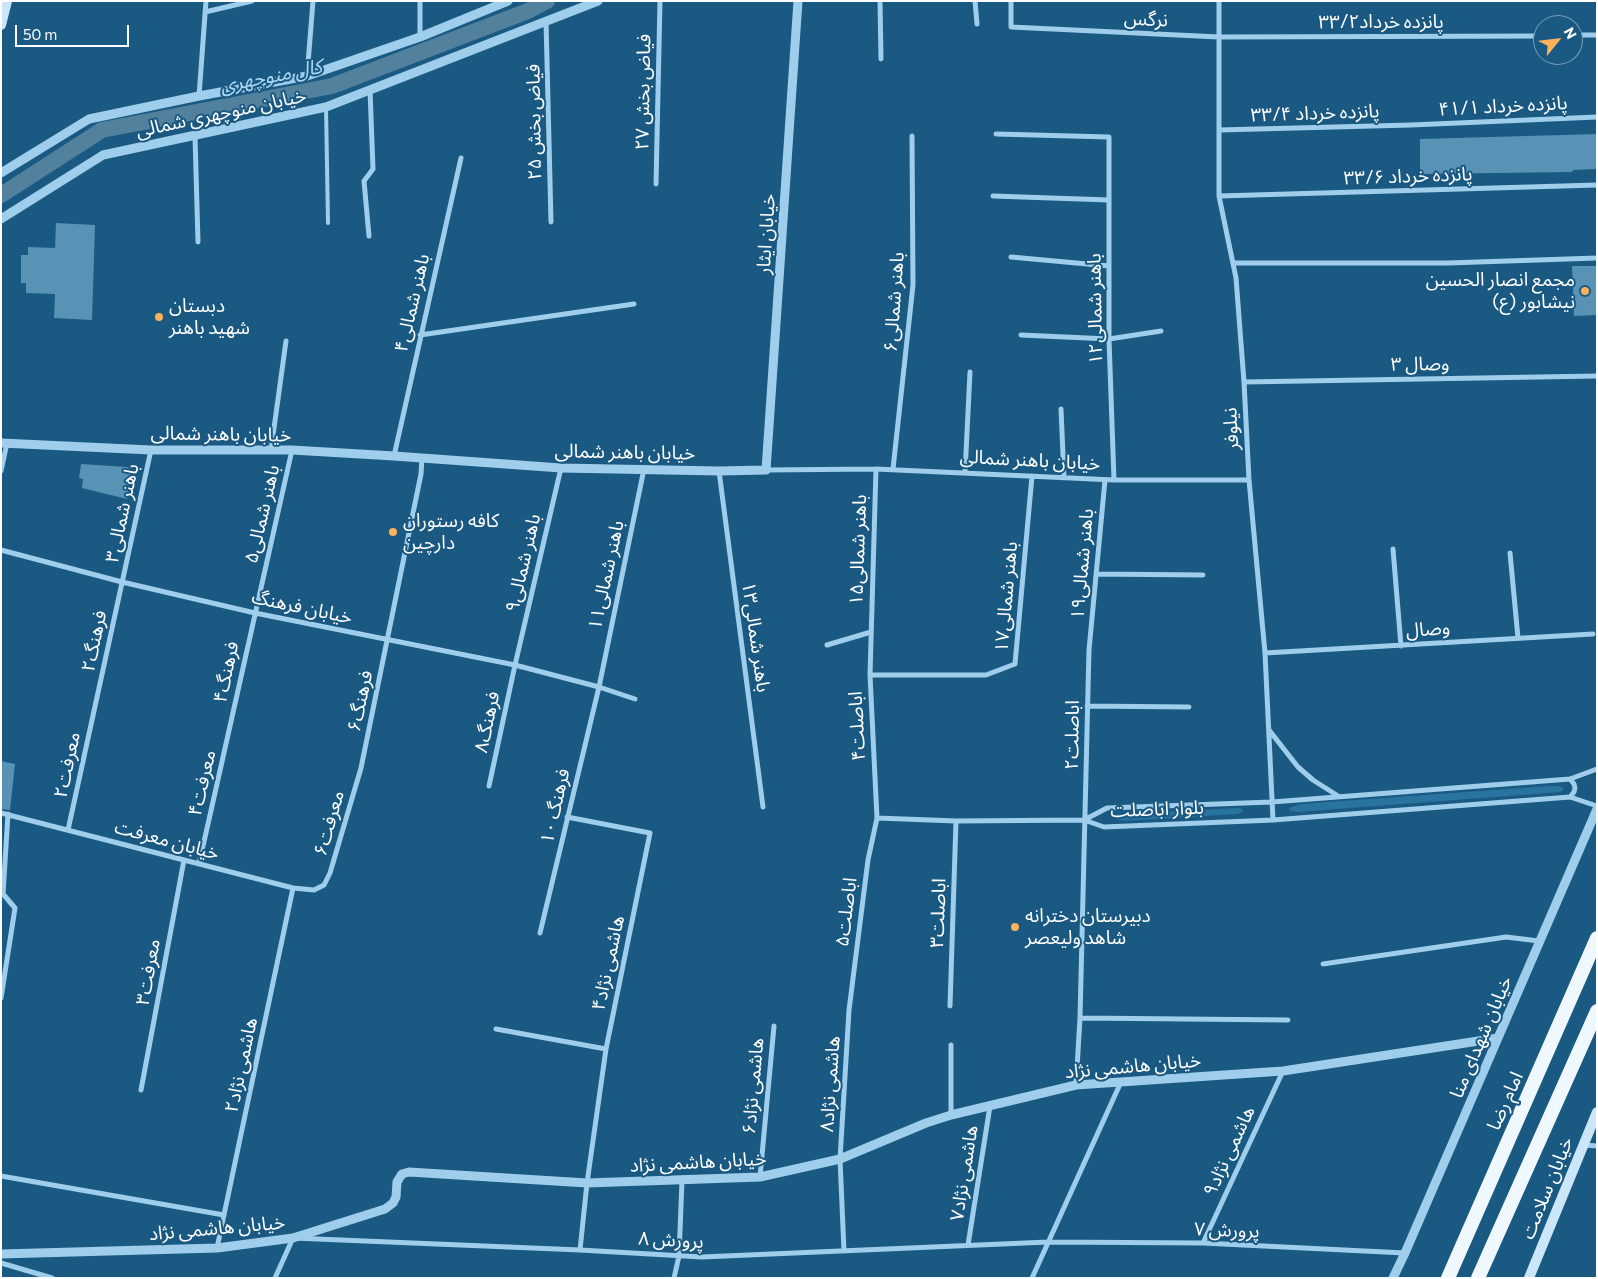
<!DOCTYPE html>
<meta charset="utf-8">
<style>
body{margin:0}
#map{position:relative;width:1598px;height:1279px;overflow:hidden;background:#1a5982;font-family:Commissioner,sans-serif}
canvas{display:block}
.frame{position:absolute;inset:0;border:2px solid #fff;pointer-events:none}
.north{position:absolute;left:1533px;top:15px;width:50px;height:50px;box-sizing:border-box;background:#1a5982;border:1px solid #769bb4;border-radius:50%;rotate:61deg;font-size:14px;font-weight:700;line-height:20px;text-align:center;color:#fff}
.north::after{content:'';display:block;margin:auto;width:18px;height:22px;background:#fdb25a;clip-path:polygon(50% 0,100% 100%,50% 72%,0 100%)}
.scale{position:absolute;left:15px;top:25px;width:114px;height:22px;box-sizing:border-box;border:2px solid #fff;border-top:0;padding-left:6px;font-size:15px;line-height:18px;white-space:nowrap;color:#fff;-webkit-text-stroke:4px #1a5982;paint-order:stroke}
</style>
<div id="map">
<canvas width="1598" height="1279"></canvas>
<div class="frame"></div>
<div class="north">N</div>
<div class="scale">50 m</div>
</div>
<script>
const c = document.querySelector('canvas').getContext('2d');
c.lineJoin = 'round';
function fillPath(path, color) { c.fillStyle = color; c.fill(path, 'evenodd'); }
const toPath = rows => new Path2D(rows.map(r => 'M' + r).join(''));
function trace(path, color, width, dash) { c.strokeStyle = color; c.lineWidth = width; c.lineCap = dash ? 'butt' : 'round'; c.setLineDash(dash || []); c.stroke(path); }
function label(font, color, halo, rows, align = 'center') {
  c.font = font + ' Commissioner,"Noto Sans Arabic",sans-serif'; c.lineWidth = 4; c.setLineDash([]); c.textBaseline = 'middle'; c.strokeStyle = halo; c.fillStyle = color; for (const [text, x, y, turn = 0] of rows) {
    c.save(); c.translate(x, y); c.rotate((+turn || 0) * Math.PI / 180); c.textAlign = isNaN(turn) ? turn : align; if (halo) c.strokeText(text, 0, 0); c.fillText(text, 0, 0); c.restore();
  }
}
const green = toPath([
 [1549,786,1560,786,1564,789,1560,792,1298,812,1290,811,1289,808,1300,804],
 [1238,808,1242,809,1243,812,1237,814,1122,821,1116,819,1117,815,1121,814]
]);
const canal = toPath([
 [1,195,102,130,332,86,528,11,547,1]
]);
const building = toPath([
 [1597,134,1597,169,1573,170,1572,172,1420,174,1420,139],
 [56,223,95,225,92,320,54,318,55,294,26,293,26,283,21,283,21,255,28,255,28,247,55,248],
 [1572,266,1597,266,1597,315,1574,316],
 [81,464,127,467,129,468,132,474,127,499,82,488,83,479,79,478],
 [1,761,15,764,10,810,1,809]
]);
const service = toPath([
 [326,107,328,223]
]);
const minor = toPath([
 [420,1,420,37],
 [880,1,881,59],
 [975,1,977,24],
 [1011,1,1011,27,1219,37,1543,36],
 [1219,1,1219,196,1236,278,1244,382,1249,480,1265,653,1273,820],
 [205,12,252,1],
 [546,21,551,222],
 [1573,35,1597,35],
 [307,76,313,1],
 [199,96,206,1],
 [1219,130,1411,125,1597,117],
 [996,134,1109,137,1109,339,1114,480],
 [195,136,198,242],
 [656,184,660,1],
 [993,196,1109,200],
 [1219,196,1597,185],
 [369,236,364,181,373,169,370,90],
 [1011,257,1109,266],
 [1233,263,1448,263,1597,258],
 [420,335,634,304],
 [1021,335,1109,339,1161,331],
 [1244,382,1597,376],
 [1061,409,1064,478],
 [271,450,286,341],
 [394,456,461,158],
 [893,469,913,285,912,136],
 [766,470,876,469,1114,480,1249,480],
 [1,471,7,443],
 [719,471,763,807],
 [965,473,970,372],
 [1393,549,1401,646],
 [1,550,122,582,255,613,515,665,599,687,635,699],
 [1510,553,1518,638],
 [1096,574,1203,575],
 [827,645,871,632],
 [1265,653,1593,634],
 [870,675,986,675,1015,664,1032,476],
 [1087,706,1189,707],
 [1269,730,1298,767,1313,780,1338,796],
 [1570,779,1574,784,1575,788,1574,792,1570,797],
 [489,786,515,665,561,468],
 [1,813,293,888,314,890,324,885,330,873,361,768,421,474,422,458],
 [567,817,650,833,606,1049,587,1183,580,1250],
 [877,818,956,821,1084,820,1104,827,1273,820,1570,797,1597,806],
 [1084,820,1107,808,1272,802,1570,779,1597,769],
 [68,830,151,450],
 [199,864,292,450],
 [1,893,3,894,15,908,1,998],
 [3,894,8,814],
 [540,933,599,687,644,469],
 [1323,964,1506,937,1539,941],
 [950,1006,956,821],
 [1080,1018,1288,1020],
 [496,1029,606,1049],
 [1076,1085,1080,1018,1089,650,1105,480],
 [141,1090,184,860],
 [951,1115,951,1045],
 [1584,1145,1597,1146],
 [1,1176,224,1215],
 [760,1177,774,1026],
 [1203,1243,1283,1071],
 [968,1245,990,1106],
 [217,1248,293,888],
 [844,1251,840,1159,849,1010,868,860,877,818,870,675,876,469],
 [1,1263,52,1278],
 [275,1278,293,1238,580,1250,702,1257,1048,1242,1203,1243,1405,1253],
 [674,1278,679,1256,682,1180],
 [1032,1278,1121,1082]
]);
const tertiary = toPath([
 [1,173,89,119,199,96,307,76,420,37,508,1],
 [1,219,103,155,326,107,598,1],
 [1,443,151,450,292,450,394,456,561,468,719,471,766,470,798,1],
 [1,1254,217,1248,293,1238,385,1209,393,1203,396,1197,397,1182,402,1174,409,1172,587,1183,760,1177,840,1159,926,1123,951,1115,1076,1085,1283,1071,1498,1038],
 [1393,1278,1405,1253,1597,809]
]);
const secondary = toPath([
 [1,25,7,1],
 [1529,1278,1597,1112]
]);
const trunk = toPath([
 [1448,1278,1597,938],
 [1478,1278,1597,1011]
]);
const markers = [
 [1585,291,5,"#fdb25a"],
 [159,317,5,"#fdb25a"],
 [393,532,5,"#fdb25a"],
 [1015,927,5,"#fdb25a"]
];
const streetNames = [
 ["نرگس",1146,19,3],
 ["پانزده خرداد۳۳/۲",1381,22],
 ["فیاض بخش ۲۷",643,92,-89],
 ["پانزده خرداد ۴۱/۱",1503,106,-3],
 ["خیابان منوچهری شمالی",221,113,-12],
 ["پانزده خرداد ۳۳/۴",1315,113,-2],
 ["فیاض بخش ۲۵",534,122,-91],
 ["پانزده خرداد ۳۳/۶",1408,176,-2],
 ["خیابان ایثار",766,234,-86],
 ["باهنر شمالی۶",894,302,-86],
 ["باهنر شمالی۴",412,303,-77],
 ["باهنر شمالی۱۲",1095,309,-91],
 ["وصال ۳",1420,364,-1],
 ["نیلوفر",1231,429,-93],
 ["خیابان باهنر شمالی",221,434,1],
 ["خیابان باهنر شمالی",625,452,1],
 ["خیابان باهنر شمالی",1030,460,3],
 ["باهنر شمالی۳",122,513,-78],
 ["باهنر شمالی۵",262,514,-77],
 ["باهنر شمالی۱۵",858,550,-88],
 ["باهنر شمالی۹",523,563,-77],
 ["باهنر شمالی۱۹",1082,564,-85],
 ["باهنر شمالی۱۱",606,575,-78],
 ["باهنر شمالی۱۷",1006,597,-85],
 ["خیابان فرهنگ",302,607,12],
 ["وصال",1428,629,-4],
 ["باهنر شمالی۱۳",756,637,82],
 ["فرهنگ۲",94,641,-78],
 ["فرهنگ۴",226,672,-78],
 ["فرهنگ۶",360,701,-78],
 ["فرهنگ۸",487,722,-78],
 ["اباصلت۴",857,726,-93],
 ["اباصلت۲",1072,735,-89],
 ["معرفت۲",67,765,-78],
 ["معرفت۴",202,783,-77],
 ["فرهنگ ۱۰",555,806,-77],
 ["بلوار اباصلت",1157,809,-2],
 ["معرفت۶",329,823,-74],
 ["خیابان معرفت",167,840,15],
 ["اباصلت۵",846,912,-83],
 ["اباصلت۳",938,913,-88],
 ["هاشمی نژاد۴",608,963,-78],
 ["معرفت۳",148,972,-80],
 ["خیابان شهدای منا",1481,1037,-67],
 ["هاشمی نژاد۲",241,1065,-78],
 ["خیابان هاشمی نژاد",1133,1066,-5],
 ["هاشمی نژاد۸",830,1084,-86],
 ["هاشمی نژاد۶",753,1086,-85],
 ["امام رضا",1505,1101,-66],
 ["هاشمی نژاد۹",1229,1151,-65],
 ["خیابان هاشمی نژاد",698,1162,-3],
 ["هاشمی نژاد۷",964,1173,-81],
 ["خیابان سلامت",1547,1188,-68],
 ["خیابان هاشمی نژاد",217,1228,-5],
 ["پرورش ۷",1227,1230,2],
 ["پرورش ۸",671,1240,3]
];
const poiNames = [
 ["مجمع انصار الحسین",1575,280,"right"],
 ["(ع) نیشابور",1575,302,"right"],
 ["دبستان",169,306],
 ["شهید باهنر",169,328],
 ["کافه رستوران",403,521],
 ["دارچین",403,543],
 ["دبیرستان دخترانه",1025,916],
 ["شاهد ولیعصر",1025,938]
];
const waterNames = [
 ["کال منوچهری",271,76,-11]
];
fillPath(green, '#29739f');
trace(canal, '#52819e', 16);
fillPath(building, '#5892b5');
trace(service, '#9eceeb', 4);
trace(minor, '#9eceeb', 5);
trace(tertiary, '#9eceeb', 9);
trace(secondary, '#cae6f8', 10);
trace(trunk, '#f0f8ff', 14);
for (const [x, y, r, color] of markers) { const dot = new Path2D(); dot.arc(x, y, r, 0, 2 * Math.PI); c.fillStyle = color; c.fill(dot); trace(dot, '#1a5982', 2); }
label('19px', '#fff', '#1a5982', streetNames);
label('19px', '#fff', '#1a5982', poiNames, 'left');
label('italic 20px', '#a9d8f3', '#1a5982', waterNames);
</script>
